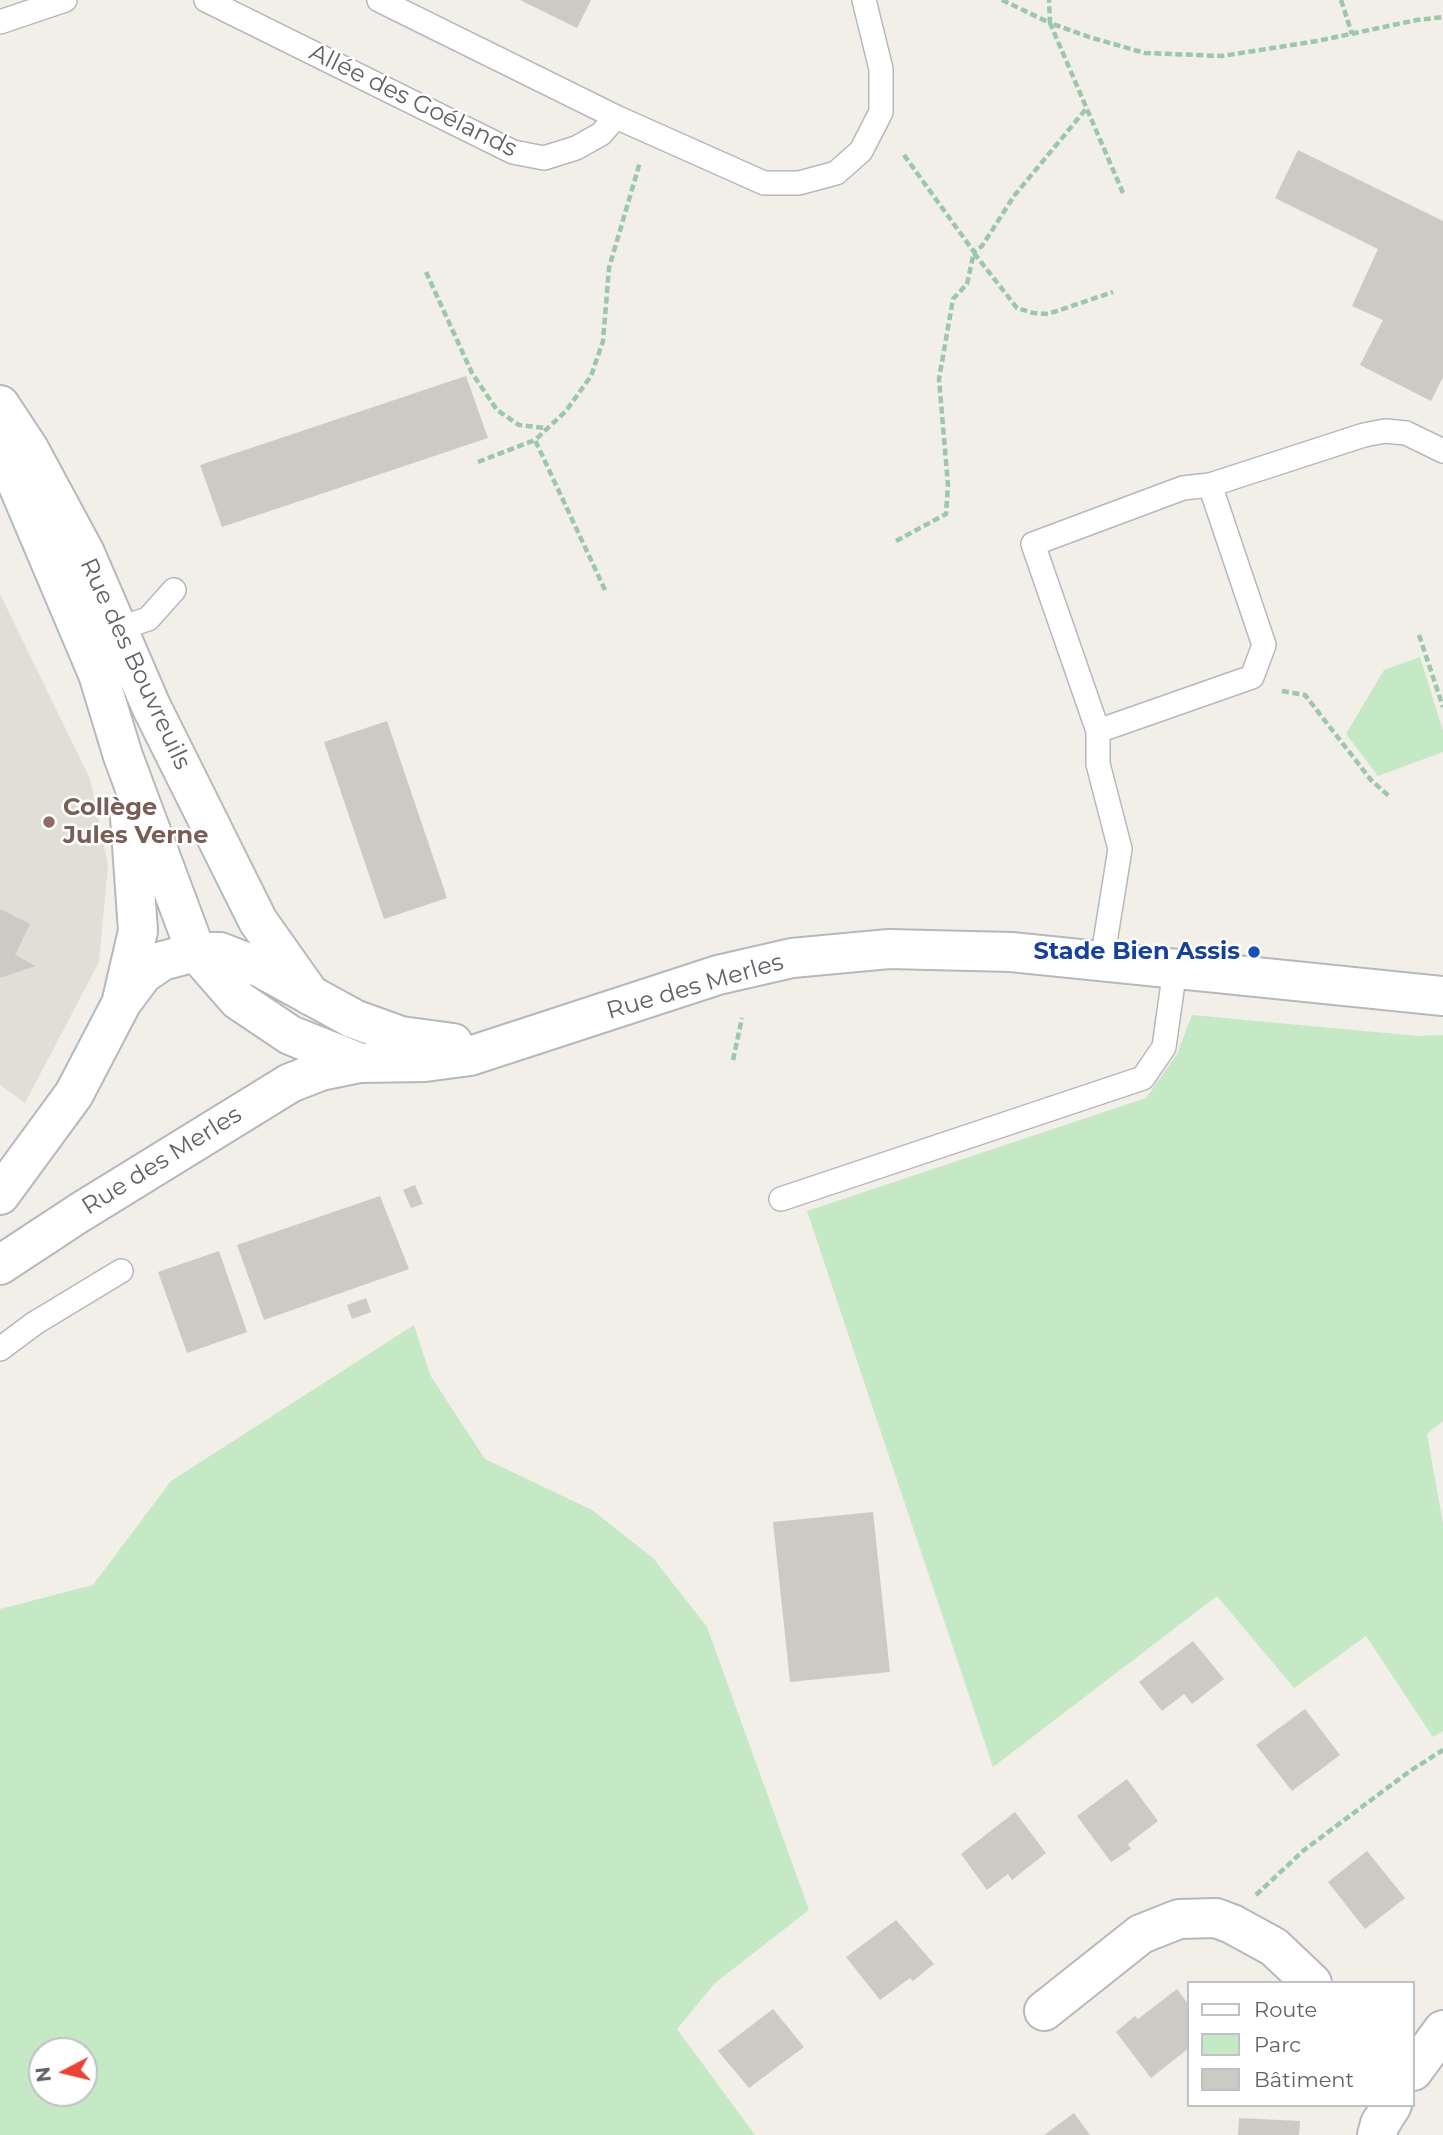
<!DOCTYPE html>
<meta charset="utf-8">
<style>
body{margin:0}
#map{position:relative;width:1443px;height:2135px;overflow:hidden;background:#f1efe8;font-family:Montserrat,sans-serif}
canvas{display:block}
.legend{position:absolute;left:1187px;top:1981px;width:228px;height:126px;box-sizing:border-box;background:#fff;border:2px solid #bfc1c3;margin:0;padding:9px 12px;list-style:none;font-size:21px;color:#5f6368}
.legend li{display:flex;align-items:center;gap:14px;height:35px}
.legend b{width:35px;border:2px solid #bfc1c3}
.north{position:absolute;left:28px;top:2037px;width:70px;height:70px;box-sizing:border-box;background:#fff;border:2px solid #bfc1c3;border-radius:50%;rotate:263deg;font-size:19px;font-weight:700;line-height:28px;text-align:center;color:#5f6368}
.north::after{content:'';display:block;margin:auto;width:24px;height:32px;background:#ea4335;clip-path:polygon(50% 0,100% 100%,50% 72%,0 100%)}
</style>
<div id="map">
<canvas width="1443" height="2135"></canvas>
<ul class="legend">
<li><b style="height:9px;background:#fff"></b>Route</li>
<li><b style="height:19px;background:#c5e8c5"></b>Parc</li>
<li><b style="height:19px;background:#cccac5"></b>Bâtiment</li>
</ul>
<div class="north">N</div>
</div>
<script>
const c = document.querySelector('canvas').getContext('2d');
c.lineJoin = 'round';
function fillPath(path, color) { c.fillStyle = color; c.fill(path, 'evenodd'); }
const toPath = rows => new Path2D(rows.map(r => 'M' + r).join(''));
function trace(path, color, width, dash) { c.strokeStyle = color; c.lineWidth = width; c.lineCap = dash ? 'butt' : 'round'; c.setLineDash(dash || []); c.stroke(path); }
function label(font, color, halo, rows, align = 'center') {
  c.font = font + ' Montserrat,sans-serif'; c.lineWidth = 5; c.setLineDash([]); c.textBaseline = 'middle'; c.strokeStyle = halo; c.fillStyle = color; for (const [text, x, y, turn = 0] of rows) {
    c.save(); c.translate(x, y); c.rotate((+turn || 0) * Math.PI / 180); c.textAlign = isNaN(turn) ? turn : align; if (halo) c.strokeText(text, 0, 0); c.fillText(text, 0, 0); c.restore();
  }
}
const education = toPath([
 [0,594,90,779,108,866,99,962,25,1103,0,1085]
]);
const green = toPath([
 [1420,657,1443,731,1443,752,1378,776,1346,734,1384,670],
 [1192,1015,1418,1036,1443,1035,1443,1421,1427,1434,1443,1524,1443,1731,1433,1737,1366,1636,1294,1688,1217,1596,993,1767,807,1211,1146,1098,1177,1054],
 [414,1325,430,1375,485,1459,592,1510,653,1558,707,1627,809,1910,715,1983,677,2029,755,2135,0,2135,0,1609,93,1585,171,1481],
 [42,2051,84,2051,84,2093,42,2093]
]);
const building = toPath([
 [520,0,591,0,577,28],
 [1298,150,1443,221,1443,377,1431,401,1360,365,1383,320,1352,306,1378,249,1275,198],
 [466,376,488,438,222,527,200,465],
 [387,721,447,898,384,919,324,742],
 [0,909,30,924,15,955,36,966,0,978],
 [415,1185,423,1204,411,1208,403,1190],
 [380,1196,409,1269,264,1320,237,1245],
 [219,1251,247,1332,187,1353,158,1272],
 [366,1298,371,1312,352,1319,347,1305],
 [873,1512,890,1672,790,1682,773,1522],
 [1193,1641,1224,1679,1192,1704,1184,1694,1162,1711,1139,1682],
 [1305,1709,1340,1755,1292,1791,1256,1745],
 [1127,1779,1158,1821,1128,1844,1131,1849,1111,1862,1077,1816],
 [1015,1812,1046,1853,1012,1880,1008,1874,987,1890,961,1854],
 [1367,1851,1405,1898,1365,1929,1328,1882],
 [896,1920,934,1964,913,1981,910,1978,880,2000,846,1957],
 [1177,1989,1189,2005,1189,2048,1151,2078,1116,2032,1135,2016,1138,2019],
 [773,2009,804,2047,749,2088,718,2051],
 [1074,2113,1090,2135,1044,2135],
 [1239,2118,1300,2121,1299,2135,1238,2135]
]);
const path = toPath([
 [1002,0,1050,23,1049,0],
 [1341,0,1352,34],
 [904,155,974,252,982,246,1014,196,1086,109],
 [1123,193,1050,23,1089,37,1145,53,1222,56,1317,41,1417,20,1443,17],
 [974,253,1017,308,1033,313,1048,314,1113,292],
 [426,272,472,373,497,410,519,425,546,428],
 [478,462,535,440],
 [896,541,946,514,948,485,939,379,953,299,967,284,974,252],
 [605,590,535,440,566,411,591,376,603,341,609,268,640,162],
 [1419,635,1443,707],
 [1282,691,1305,695,1371,780,1390,797],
 [733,1060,742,1018],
 [1256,1895,1304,1850,1410,1771,1443,1750]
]);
const lane = toPath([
 [206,0,513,152,544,158,576,148,601,134,616,117,379,0],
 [0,22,65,0],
 [616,117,764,183,799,183,836,173,861,151,881,112,881,69,864,0],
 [1210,485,1264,645,1252,677,1098,731,1033,544,1183,488,1210,485,1364,435,1385,431,1406,433,1443,451],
 [108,632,148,619,174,590],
 [1098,731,1098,764,1120,849,1102,961],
 [781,1199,1143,1078,1164,1047,1175,969],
 [0,1349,35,1323,121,1271]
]);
const street = toPath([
 [0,405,29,449,85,553,151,706,258,921,311,996],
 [0,443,98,674,123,756,196,952,238,1000,290,1035,360,1063],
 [122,1000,138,931,130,817],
 [0,1195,74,1094,122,1002,143,974,162,961,196,952,220,952,261,968,354,1019,401,1036,453,1043],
 [0,1265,79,1213,290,1083,321,1071,360,1063,425,1062,470,1056,718,975,792,958,889,949,1011,952,1443,996],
 [1044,2011,1141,1934,1179,1919,1216,1918,1232,1924,1274,1947,1312,1983],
 [1413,2071,1443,2030],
 [1377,2135,1380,2124,1392,2105]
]);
const markers = [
 [49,822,7,"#8d6e63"],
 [1254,952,7,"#1a4fb4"]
];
const streetNames = [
 ["Allée des Goélands",413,101,26],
 ["Rue des Bouvreuils",135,664,65],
 ["Rue des Merles",695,987,-16],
 ["Rue des Merles",162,1161,-32]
];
const educationNames = [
 ["Collège",63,808],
 ["Jules Verne",63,836]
];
const transitNames = [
 ["Stade Bien Assis",1240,952]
];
fillPath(education, '#e1ded6');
fillPath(green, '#c5e8c5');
fillPath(building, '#cccac5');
trace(lane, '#b5b8bc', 26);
trace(street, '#b5b8bc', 42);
trace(path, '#9cc7a9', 4.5, [7, 3.5]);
trace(lane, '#fff', 23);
trace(street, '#fff', 38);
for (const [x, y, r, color] of markers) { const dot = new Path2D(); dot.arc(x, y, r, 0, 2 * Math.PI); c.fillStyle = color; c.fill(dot); trace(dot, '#fff', 2.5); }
label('24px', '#5f6368', '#fff', streetNames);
label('bold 24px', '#785e54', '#fff', educationNames, 'left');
label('bold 24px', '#164399', '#fff', transitNames, 'right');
</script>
